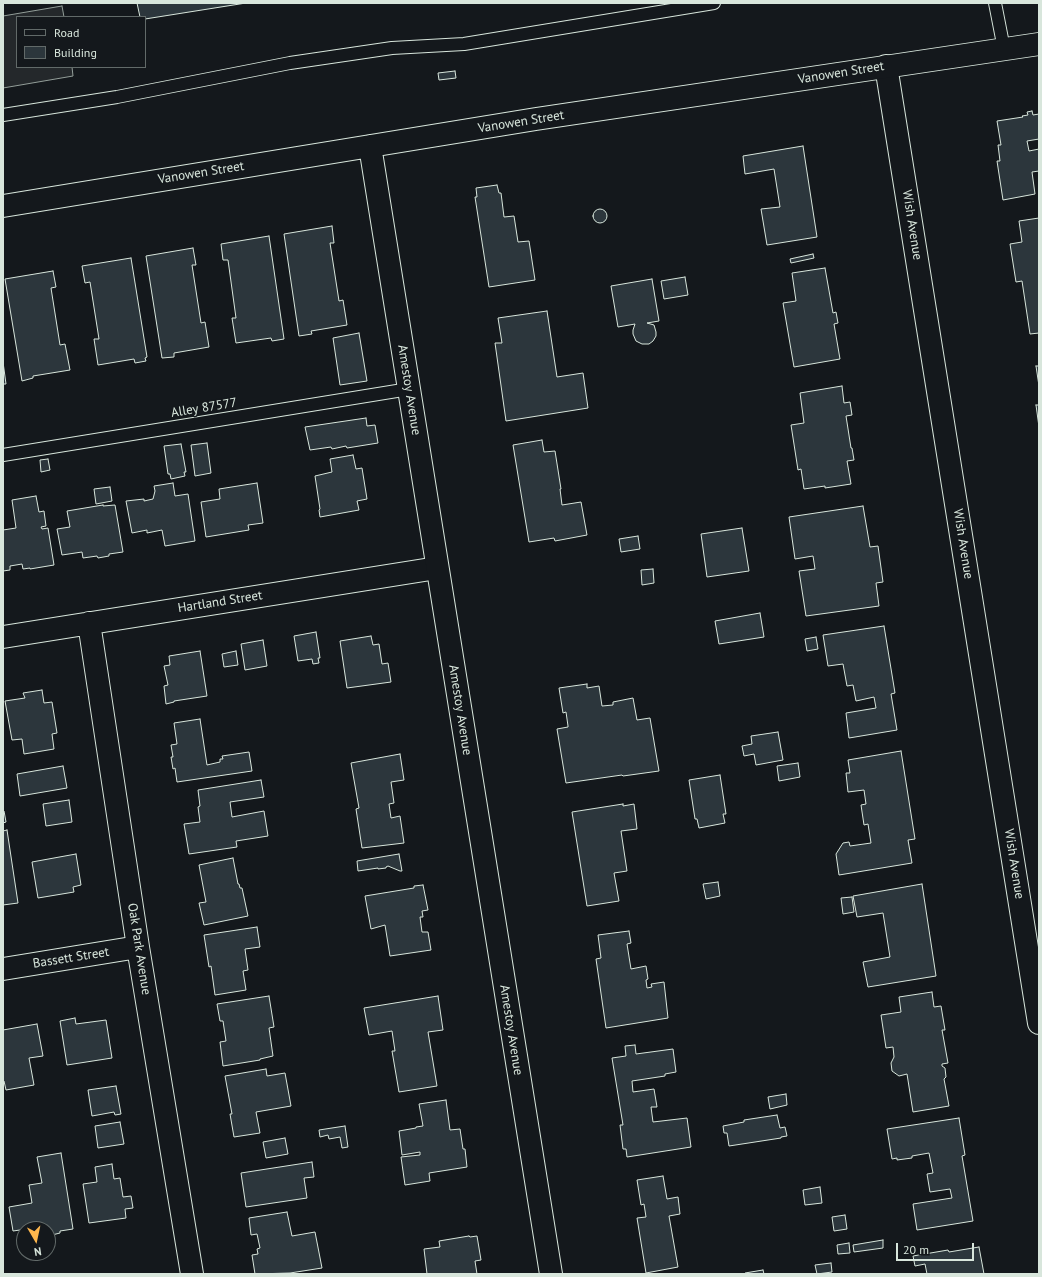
<!DOCTYPE html>
<style>
body{margin:0}
#map{position:relative;width:1042px;height:1277px;overflow:hidden;background:#14181c;font-family:"PT Sans",sans-serif}
canvas{display:block}
.frame{position:absolute;inset:0;border:4px solid #d8e6dc;pointer-events:none}
.legend{position:absolute;left:16px;top:16px;width:130px;height:52px;box-sizing:border-box;background:#14181c;border:1px solid #626a69;margin:0;padding:5px 7px;list-style:none;font-size:12px;color:#d8e6dc}
.legend li{display:flex;align-items:center;gap:8px;height:20px}
.legend b{width:20px;border:1px solid #626a69}
.north{position:absolute;left:16px;top:1221px;width:40px;height:40px;box-sizing:border-box;background:#14181c;border:1px solid #626a69;border-radius:50%;rotate:171deg;font-size:11px;font-weight:700;line-height:16px;text-align:center;color:#d8e6dc}
.north::after{content:'';display:block;margin:auto;width:14px;height:18px;background:#ffb74d;clip-path:polygon(50% 0,100% 100%,50% 72%,0 100%)}
.scale{position:absolute;left:896px;top:1243px;width:78px;height:18px;box-sizing:border-box;border:2px solid #d8e6dc;border-top:0;padding-left:5px;font-size:12px;line-height:14px;white-space:nowrap;color:#d8e6dc;-webkit-text-stroke:3px #14181c;paint-order:stroke}
</style>
<div id="map">
<canvas width="1042" height="1277"></canvas>
<div class="frame"></div>
<ul class="legend">
<li><b style="height:5px;background:#14181c"></b>Road</li>
<li><b style="height:11px;background:#2c363c"></b>Building</li>
</ul>
<div class="north">N</div>
<div class="scale">20 m</div>
</div>
<script>
const c = document.querySelector('canvas').getContext('2d');
c.lineJoin = 'round';
function fillPath(path, color) { c.fillStyle = color; c.fill(path, 'evenodd'); }
const toPath = rows => new Path2D(rows.map(r => 'M' + r).join(''));
function trace(path, color, width, dash) { c.strokeStyle = color; c.lineWidth = width; c.lineCap = dash ? 'butt' : 'round'; c.setLineDash(dash || []); c.stroke(path); }
function label(font, color, halo, rows, align = 'center') {
  c.font = font + ' "PT Sans",sans-serif'; c.lineWidth = 3; c.setLineDash([]); c.textBaseline = 'middle'; c.strokeStyle = halo; c.fillStyle = color; for (const [text, x, y, turn = 0] of rows) {
    c.save(); c.translate(x, y); c.rotate((+turn || 0) * Math.PI / 180); c.textAlign = isNaN(turn) ? turn : align; if (halo) c.strokeText(text, 0, 0); c.fillText(text, 0, 0); c.restore();
  }
}
const parking = toPath([
 [62,6,64,17,17,17,17,67,72,67,73,76,3,88,3,16,62,6]
]);
const building = toPath([
 [137,3,246,3,145,19,145,17,140,17,137,3],
 [455,71,456,78,439,80,438,73,455,71],
 [1032,111,1033,115,1039,114,1039,139,1027,141,1029,151,1039,149,1039,171,1032,172,1035,194,1003,200,997,161,1000,161,998,145,1001,145,997,121,1023,117,1022,116,1028,115,1027,112,1032,111],
 [803,146,817,237,767,245,761,209,780,207,774,169,745,174,743,156,803,146],
 [497,185,499,193,501,193,504,217,514,216,518,242,529,241,535,280,489,287,475,197,477,197,476,188,497,185],
 '593 216a7 7 0 1 1 14 0a7 7 0 1 1-14 0Z',
 [1039,218,1039,333,1030,334,1022,281,1016,282,1010,244,1022,242,1019,221,1039,218],
 [332,226,334,243,330,243,339,301,343,300,347,325,311,331,312,334,299,336,284,234,332,226],
 [269,236,284,339,272,341,271,338,236,343,232,318,236,318,228,260,223,260,221,244,269,236],
 [193,248,196,265,192,265,201,323,205,322,209,347,174,353,174,357,162,358,146,256,193,248],
 [813,254,814,258,791,263,790,259,813,254],
 [131,258,147,357,145,358,146,361,135,363,134,359,98,365,94,339,99,339,90,282,85,283,82,266,131,258],
 [825,268,833,313,836,312,838,323,834,324,840,359,794,367,783,303,796,301,792,273,825,268],
 [53,271,56,287,51,288,60,345,65,344,70,370,33,376,33,378,22,381,5,279,53,271],
 [685,277,688,295,664,299,661,281,685,277],
 [652,279,659,321,647,323,654,325,656,332,656,336,653,341,649,344,642,344,636,341,633,334,633,330,635,324,618,327,611,286,652,279],
 [547,311,557,377,583,373,588,408,506,421,495,343,502,343,498,318,547,311],
 [359,333,367,381,340,385,333,338,359,333],
 [3,362,6,384,3,384,3,362],
 [1036,366,1039,366,1039,386,1036,366],
 [842,386,844,403,850,402,852,415,846,416,851,448,852,448,854,460,847,461,851,484,825,488,825,486,804,489,801,469,798,470,791,425,804,423,800,393,842,386],
 [1036,405,1039,405,1039,427,1036,405],
 [366,418,367,426,375,425,378,443,347,448,346,446,332,449,331,447,310,450,305,427,366,418],
 [542,440,544,452,555,451,561,489,560,489,562,505,581,502,587,535,555,541,554,538,529,542,513,445,542,440],
 [207,443,211,473,195,476,191,445,207,443],
 [181,444,186,472,184,472,185,476,171,479,170,474,168,474,164,446,181,444],
 [353,455,356,469,362,468,367,499,357,501,359,510,320,517,319,510,320,509,315,476,332,472,330,459,353,455],
 [48,459,50,470,41,472,40,460,48,459],
 [173,483,175,496,188,494,195,541,165,546,162,530,147,533,147,530,132,533,126,501,144,499,144,501,153,499,155,491,154,486,173,483],
 [257,483,263,523,248,525,249,530,206,537,201,502,220,499,219,489,257,483],
 [110,487,112,501,96,504,94,489,110,487],
 [36,496,39,512,44,511,46,526,41,527,42,529,48,528,54,565,30,569,30,568,23,569,22,564,10,566,10,570,3,571,3,530,16,528,12,500,36,496],
 [103,505,103,506,115,505,123,552,109,554,109,556,98,558,97,556,83,558,82,552,62,555,57,529,70,527,67,511,103,505],
 [863,506,870,547,878,546,883,582,876,583,879,606,806,616,799,571,815,569,813,556,795,559,789,517,863,506],
 [742,528,749,571,707,577,701,534,742,528],
 [638,536,640,549,621,552,619,539,638,536],
 [653,569,654,583,642,585,641,570,653,569],
 [760,613,764,637,719,644,715,621,760,613],
 [884,626,895,693,891,694,897,730,849,738,846,713,876,708,874,697,856,701,853,685,847,686,843,664,828,666,823,635,884,626],
 [316,632,320,658,318,658,319,663,313,664,312,659,298,661,294,636,316,632],
 [371,636,373,645,379,644,382,664,388,663,391,682,347,688,340,641,371,636],
 [816,637,818,649,807,651,805,639,816,637],
 [263,640,267,666,245,670,241,644,263,640],
 [200,651,207,696,174,701,174,702,166,704,164,686,168,685,164,666,170,665,169,656,200,651],
 [236,651,238,665,224,667,222,654,236,651],
 [587,684,587,688,599,686,602,706,613,705,613,702,633,698,637,720,650,718,659,771,623,776,622,775,566,783,557,729,568,727,568,726,566,712,563,713,559,688,587,684],
 [42,690,44,703,52,702,57,733,52,734,54,749,24,754,22,739,12,740,5,701,25,698,23,693,42,690],
 [200,719,207,765,220,762,220,759,223,759,222,756,249,752,252,771,177,782,175,768,173,769,171,757,173,757,171,745,177,744,174,723,200,719],
 [778,732,783,760,756,765,754,754,744,756,742,746,752,744,751,736,778,732],
 [901,751,915,839,908,840,912,863,839,875,836,854,843,843,849,842,850,846,871,843,868,824,864,825,861,805,866,804,864,790,848,792,846,773,850,773,848,760,901,751],
 [400,754,404,780,391,782,394,803,389,804,391,818,400,816,404,843,362,848,356,809,359,808,351,763,400,754],
 [798,763,800,777,779,781,777,766,798,763],
 [63,766,67,788,20,796,17,774,63,766],
 [720,775,726,814,723,814,725,823,699,828,697,819,695,819,689,780,720,775],
 [261,780,264,797,230,802,232,817,264,811,268,836,236,841,237,847,189,854,184,824,200,822,198,807,200,806,198,790,261,780],
 [69,800,72,822,46,826,43,804,69,800],
 [623,804,623,806,634,804,637,829,621,831,627,871,614,873,619,901,587,906,572,812,623,804],
 [3,811,4,811,6,822,3,823,3,811],
 [7,830,18,903,3,905,3,831,7,830],
 [76,854,81,885,73,887,74,892,38,898,32,862,76,854],
 [399,854,402,871,400,871,388,866,386,867,386,868,378,869,378,868,358,871,357,861,399,854],
 [233,858,238,884,239,884,240,888,242,888,248,916,204,925,199,903,206,902,199,865,233,858],
 [718,882,720,896,706,899,703,884,718,882],
 [922,884,936,976,868,987,863,962,890,957,883,913,857,917,853,896,922,884],
 [423,885,428,910,422,911,423,917,420,917,422,932,428,932,431,950,390,956,385,925,371,929,365,896,414,888,414,886,423,885],
 [852,897,854,912,843,914,841,898,852,897],
 [257,927,260,947,245,949,248,970,243,971,246,990,215,995,211,966,209,967,204,935,257,927],
 [629,931,631,943,627,944,631,969,646,966,648,979,646,980,647,988,652,987,651,984,664,982,668,1018,606,1028,596,959,601,958,598,935,629,931],
 [932,992,934,1007,941,1006,945,1030,942,1030,948,1063,942,1064,942,1066,945,1068,946,1077,944,1079,949,1106,913,1112,907,1074,899,1076,892,1071,891,1063,894,1057,893,1047,886,1048,881,1015,901,1012,899,997,932,992],
 [269,996,274,1027,269,1028,273,1056,260,1059,260,1060,223,1066,220,1042,226,1041,223,1021,220,1021,217,1004,269,996],
 [438,996,443,1030,428,1032,437,1086,399,1092,392,1051,395,1051,392,1031,369,1035,364,1008,438,996],
 [75,1018,76,1024,106,1020,112,1058,67,1065,60,1021,75,1018],
 [37,1024,43,1056,29,1058,34,1085,6,1090,4,1081,3,1081,3,1030,37,1024],
 [635,1045,636,1054,673,1049,676,1072,665,1074,665,1076,632,1081,633,1092,654,1089,657,1107,651,1107,653,1122,687,1118,691,1147,627,1157,626,1149,623,1149,620,1125,623,1125,612,1058,626,1056,625,1046,635,1045],
 [266,1069,267,1076,285,1073,291,1106,256,1112,260,1133,234,1137,230,1114,232,1114,225,1076,266,1069],
 [116,1086,121,1114,115,1115,114,1112,92,1116,88,1090,116,1086],
 [786,1094,787,1105,770,1109,768,1097,786,1094],
 [446,1100,450,1130,460,1129,463,1149,465,1149,467,1167,429,1173,430,1181,405,1185,401,1157,420,1155,420,1152,402,1155,399,1131,416,1128,416,1127,423,1126,419,1104,446,1100],
 [777,1115,780,1128,785,1127,787,1136,781,1137,781,1138,729,1146,727,1133,724,1133,723,1126,744,1122,744,1120,777,1115],
 [959,1118,965,1155,962,1156,973,1221,917,1230,913,1204,952,1198,950,1189,930,1192,927,1174,933,1173,929,1153,912,1156,912,1158,897,1160,897,1158,892,1159,887,1129,959,1118],
 [120,1122,124,1144,98,1148,95,1126,120,1122],
 [345,1126,348,1147,342,1148,340,1137,329,1139,328,1135,320,1137,319,1130,345,1126],
 [285,1138,288,1154,266,1158,263,1142,285,1138],
 [61,1153,73,1229,60,1231,60,1233,48,1236,48,1229,35,1229,34,1228,13,1231,9,1207,32,1203,29,1185,42,1183,37,1157,61,1153],
 [312,1162,314,1177,304,1178,307,1198,246,1207,241,1173,312,1162],
 [112,1164,114,1179,120,1178,123,1197,131,1196,133,1208,125,1209,126,1218,89,1223,83,1184,97,1182,95,1167,112,1164],
 [663,1176,667,1199,678,1197,680,1214,669,1216,678,1267,646,1273,637,1218,646,1217,644,1204,641,1205,637,1180,663,1176],
 [820,1187,822,1203,805,1205,803,1190,820,1187],
 [287,1212,292,1236,315,1232,322,1268,290,1273,255,1274,252,1255,258,1254,257,1249,260,1248,257,1234,251,1235,249,1218,287,1212],
 [845,1215,847,1229,834,1231,832,1217,845,1215],
 [469,1236,470,1237,477,1236,481,1260,475,1261,477,1274,427,1274,424,1249,440,1247,439,1241,469,1236],
 [883,1240,883,1248,854,1252,853,1245,883,1240],
 [849,1243,850,1253,838,1254,837,1245,849,1243],
 [979,1247,984,1274,927,1274,925,1264,915,1266,913,1256,948,1250,949,1252,979,1247],
 [831,1263,832,1272,817,1274,815,1265,831,1263],
 [763,1270,764,1274,746,1274,745,1273,763,1270]
]);
const lane = toPath([
 [995,3,1004,49],
 [3,115,117,97,290,63,392,48,464,44,714,3],
 [3,455,409,389]
]);
const street = toPath([
 [886,66,1039,1023],
 [89,623,138,947,192,1274],
 [3,637,437,568],
 [3,969,138,947]
]);
const secondary = toPath([
 [370,146,551,1274],
 [3,206,536,119,1039,44]
]);
const streetNames = [
 ["Vanowen Street",841,73,-9],
 ["Vanowen Street",521,122,-9],
 ["Vanowen Street",201,173,-9],
 ["Wish Avenue",912,225,81],
 ["Amestoy Avenue",409,390,81],
 ["Alley 87577",204,408,-9],
 ["Wish Avenue",963,544,81],
 ["Hartland Street",220,602,-9],
 ["Amestoy Avenue",460,710,81],
 ["Wish Avenue",1014,864,81],
 ["Oak Park Avenue",139,949,81],
 ["Bassett Street",71,958,-9],
 ["Amestoy Avenue",511,1030,81]
];
fillPath(parking, '#24282b');
trace(parking, '#939e99', 1);
fillPath(building, '#2c363c');
trace(building, '#d8e6dc', 1);
trace(lane, '#d8e6dc', 14);
trace(street, '#d8e6dc', 24);
trace(secondary, '#d8e6dc', 24);
trace(lane, '#14181c', 12);
trace(street, '#14181c', 22);
trace(secondary, '#14181c', 22);
label('13px', '#d8e6dc', '#14181c', streetNames);
</script>
